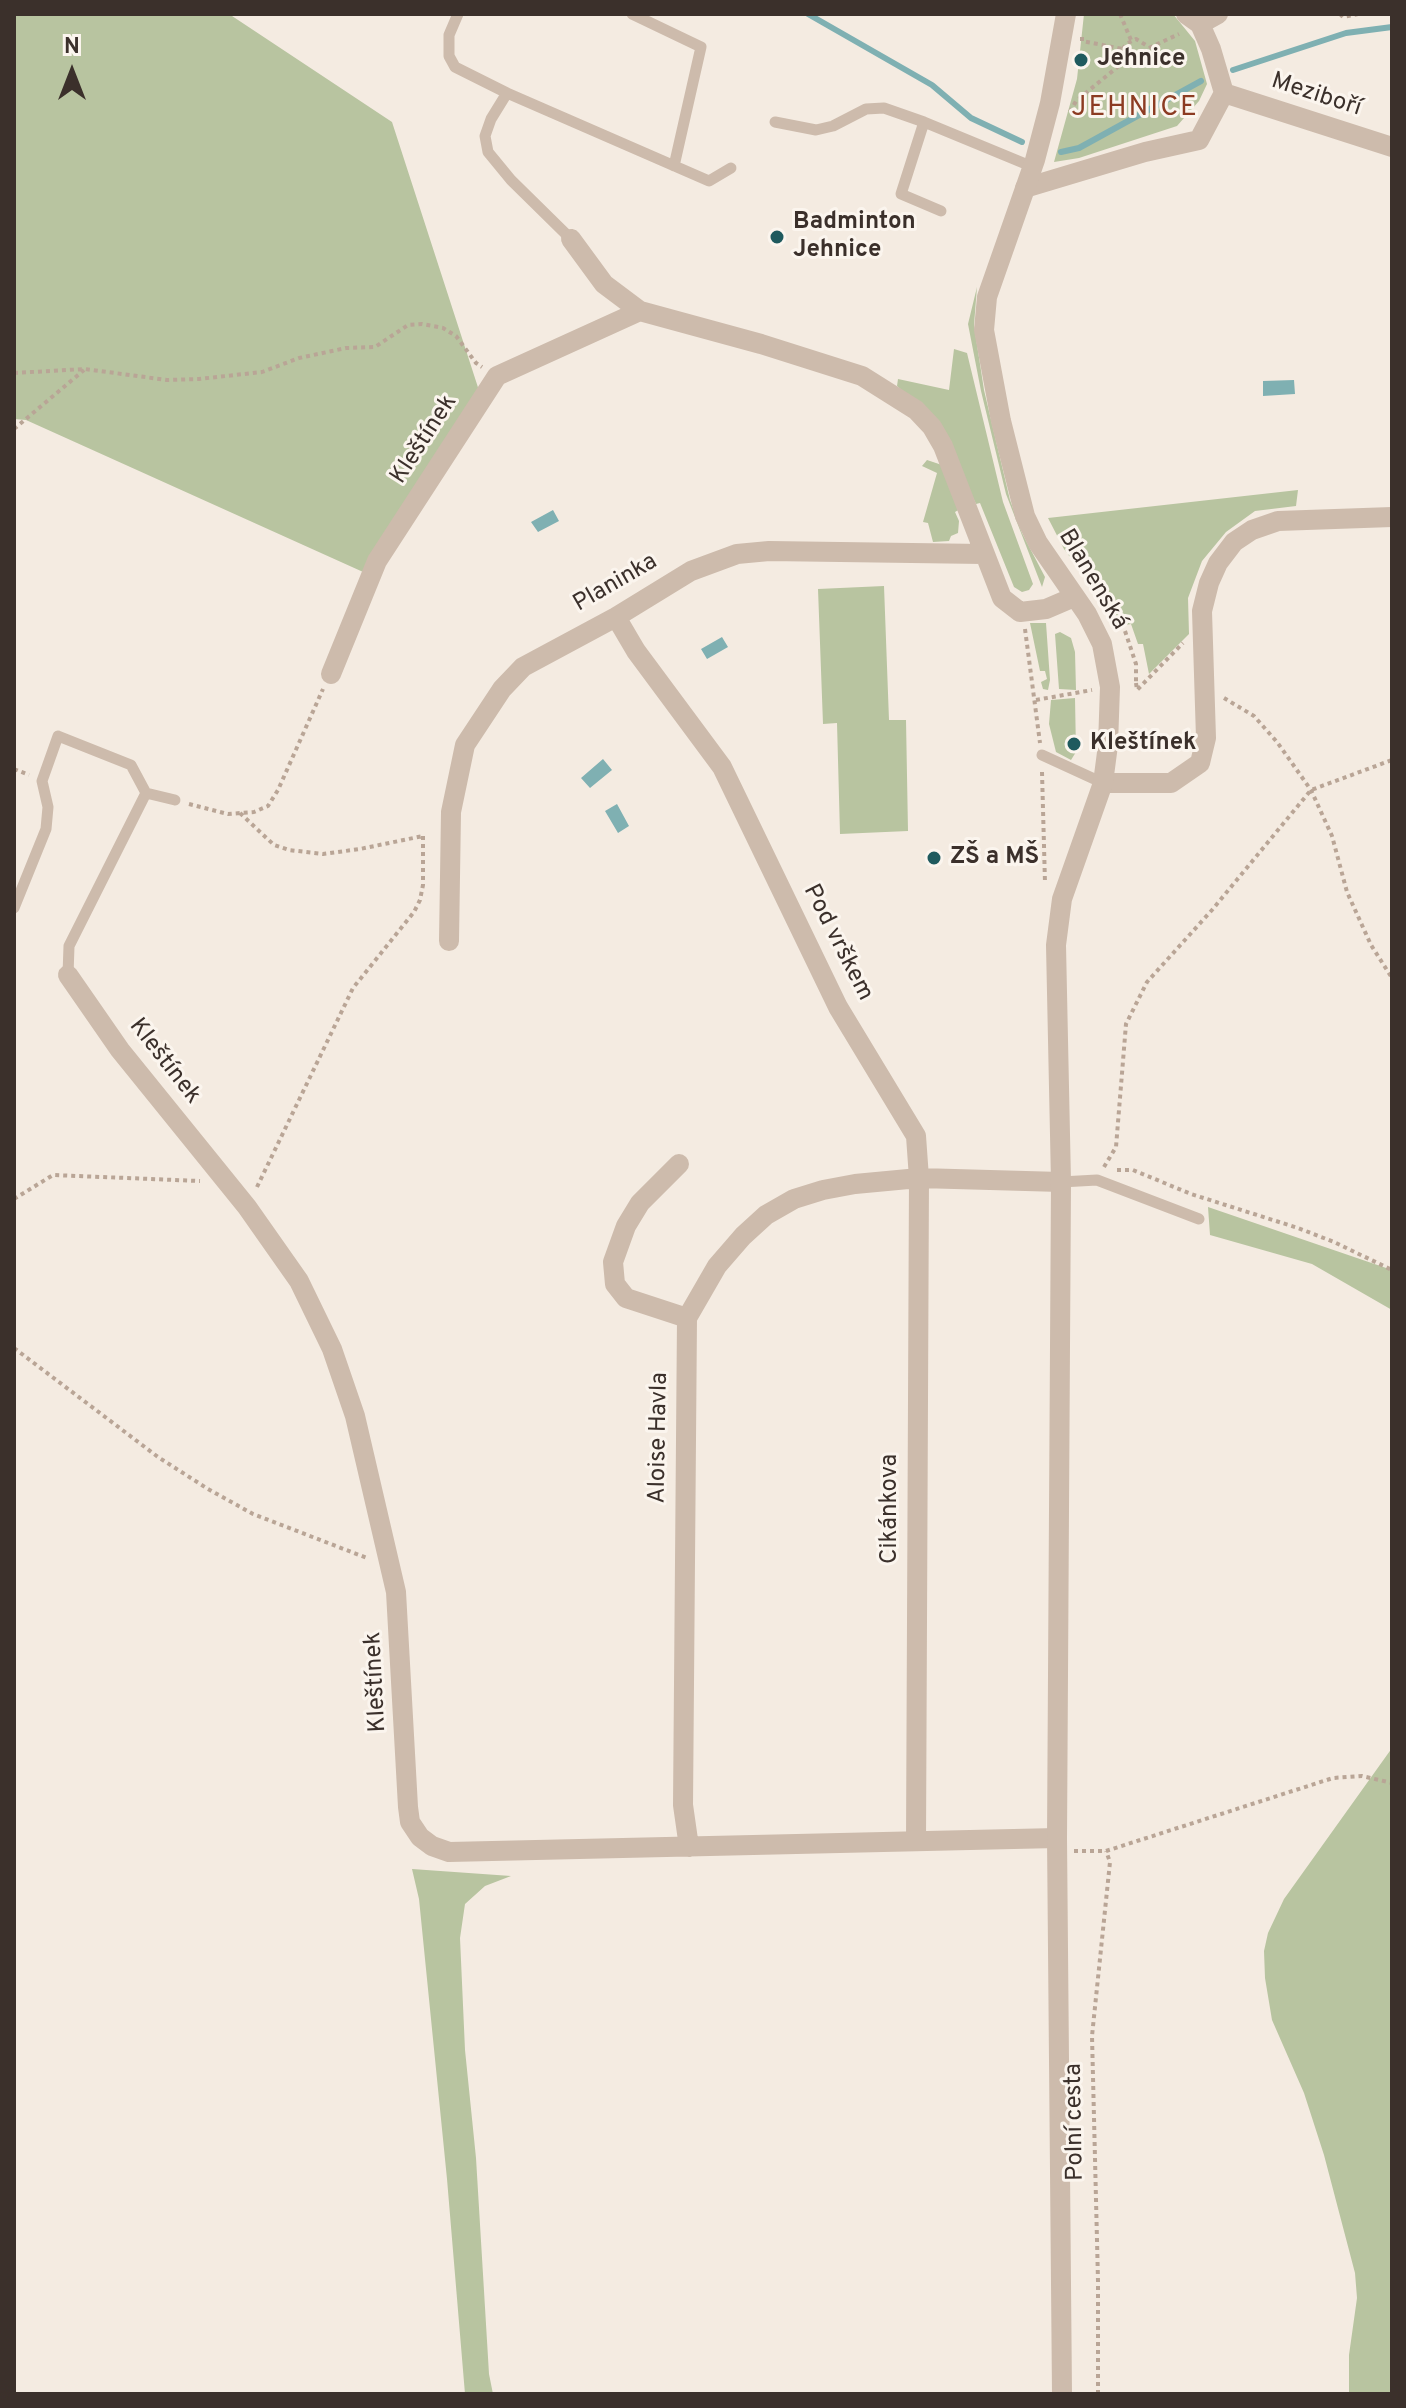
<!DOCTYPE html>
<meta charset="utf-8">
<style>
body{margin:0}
#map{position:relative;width:1406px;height:2408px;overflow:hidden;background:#f4ebe1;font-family:Overpass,sans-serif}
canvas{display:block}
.frame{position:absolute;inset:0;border:16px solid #3b302b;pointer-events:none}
.north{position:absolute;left:32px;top:32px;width:80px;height:80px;-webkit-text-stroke:6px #fbf5ee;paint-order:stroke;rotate:0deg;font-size:22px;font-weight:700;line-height:32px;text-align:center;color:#3b302b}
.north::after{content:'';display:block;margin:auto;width:28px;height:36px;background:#3b302b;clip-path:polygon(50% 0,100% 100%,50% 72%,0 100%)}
</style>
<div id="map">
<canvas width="1406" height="2408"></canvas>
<div class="frame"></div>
<div class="north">N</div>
</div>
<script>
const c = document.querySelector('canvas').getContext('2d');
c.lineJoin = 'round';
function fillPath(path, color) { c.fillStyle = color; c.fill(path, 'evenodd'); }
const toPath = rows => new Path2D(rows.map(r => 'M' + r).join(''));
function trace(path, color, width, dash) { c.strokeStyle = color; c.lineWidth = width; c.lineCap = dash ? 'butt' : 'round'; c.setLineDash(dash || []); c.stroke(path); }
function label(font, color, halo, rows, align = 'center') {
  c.font = font + ' Overpass,sans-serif'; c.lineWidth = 6; c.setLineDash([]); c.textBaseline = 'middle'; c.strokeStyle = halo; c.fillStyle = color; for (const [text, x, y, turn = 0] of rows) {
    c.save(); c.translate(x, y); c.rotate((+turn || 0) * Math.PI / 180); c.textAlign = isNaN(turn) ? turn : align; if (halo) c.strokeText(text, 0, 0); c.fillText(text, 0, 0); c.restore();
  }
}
const green = toPath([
 [14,14,229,14,392,122,485,409,372,576,26,420,14,419],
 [1084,14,1173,14,1195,41,1207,84,1199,101,1177,126,1079,158,1054,162,1077,79],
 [977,287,974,325,984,390,1010,500,1022,533,1045,577,1042,587,1006,494,981,391,968,324],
 [954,349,967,353,1003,502,1033,584,1029,590,1022,592,1014,587,980,503,976,504,935,421,897,386,898,379,949,390],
 [927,460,942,465,960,509,955,512,959,521,958,533,951,536,949,541,933,542,928,523,923,522,937,473,922,466],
 [1298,490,1296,506,1255,511,1226,532,1202,561,1188,598,1189,634,1149,674,1143,644,1138,644,1131,624,1121,626,1064,549,1048,518],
 [884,586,889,720,906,720,908,831,840,834,837,723,823,724,818,589],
 [1030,623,1046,623,1050,680,1048,690,1043,689,1041,682,1047,679,1045,671,1040,671],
 [1060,632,1071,638,1075,652,1076,690,1059,689,1055,634],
 [1075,698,1076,752,1071,760,1056,752,1049,724,1051,700],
 [1208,1207,1392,1270,1392,1310,1312,1264,1210,1235],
 [1392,1748,1392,2394,1349,2394,1349,2355,1357,2298,1355,2273,1324,2155,1304,2093,1272,2020,1265,1978,1264,1951,1268,1933,1284,1899],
 [412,1869,511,1876,485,1886,465,1904,460,1938,465,2050,476,2158,489,2374,493,2394,465,2394,447,2179,419,1899]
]);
const water = toPath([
 [1294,380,1295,394,1263,396,1263,381],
 [553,510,559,521,538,532,531,522],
 [722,637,728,647,707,659,701,649],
 [603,759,612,770,590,788,581,778],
 [617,804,629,826,618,833,605,811]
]);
const stream = toPath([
 [808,14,932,85,971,118,1022,142],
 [1233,70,1346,33,1392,27],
 [1061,152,1079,148,1201,81]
]);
const path = toPath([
 [1120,14,1131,40],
 [1340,14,1343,17,1358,14],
 [1082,37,1082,41,1123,49],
 [1149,48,1179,34],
 [1123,49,1126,60,1137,65,1147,59,1149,48],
 [1123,49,1126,44,1136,39,1149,47],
 [1070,112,1076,101,1126,60],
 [14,373,85,369,167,380,199,379,262,372,299,358,346,348,375,347,408,325,422,324,443,328,456,336,476,363,482,367],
 [14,429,84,370],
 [1025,629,1040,743],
 [1125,631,1136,664,1136,682],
 [1136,683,1137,690,1183,643],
 [1224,698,1254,716,1277,742,1311,790,1332,836,1347,892,1371,945,1392,978],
 [1036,700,1092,690],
 [14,769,29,775],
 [1042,772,1045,883],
 [189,804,228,814,254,812,268,806,278,790,323,689],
 [240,813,274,845,289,850,323,854,360,849,423,836],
 [1104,1167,1116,1147,1126,1024,1147,982,1212,910,1311,790,1392,760],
 [1117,1170,1133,1170,1191,1194,1298,1228,1334,1242,1392,1270],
 [257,1187,353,988,414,912,420,900,423,885,423,836],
 [14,1199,53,1175,200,1181],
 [14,1348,158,1457,208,1489,253,1514,367,1558],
 [1074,1851,1106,1851,1333,1778,1362,1776,1392,1783],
 [1098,2394,1098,2281,1092,2036,1110,1862,1106,1851]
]);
const service = toPath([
 [458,14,449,35,449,56,455,67,507,93,491,119,485,136,488,152,511,180,571,239],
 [632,14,701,47,674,166],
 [507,93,709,181,731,168],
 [775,122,816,130,833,126,866,109,884,108,924,122],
 [941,211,901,194,924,122,1033,167],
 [1042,755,1103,783],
 [14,908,46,829,48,807,42,781,58,736,131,765,146,793],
 [68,975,69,946,146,793,175,800],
 [1061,1182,1097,1180,1199,1219]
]);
const minor = toPath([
 [1200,24,1218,14],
 [1224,93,1392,147],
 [1025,188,1145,152,1199,140,1224,93,1211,49,1200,24,1186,14],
 [571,239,604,284,640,311,761,344,862,376,916,410,932,427,943,446,1002,598,1020,612,1046,609,1074,597],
 [616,617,636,651,722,767,838,1007,916,1136,919,1178,916,1840],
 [331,674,377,561,497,376,640,311],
 [1103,783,1171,783,1200,763,1206,738,1202,611,1209,583,1218,563,1234,542,1252,530,1278,521,1392,517],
 [449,941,451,812,465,745,502,689,523,667,616,617,691,571,737,554,769,551,983,554],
 [68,975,120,1050,247,1207,299,1281,332,1349,355,1416,396,1592,408,1807,410,1822,420,1837,432,1846,449,1852,1057,1838],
 [679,1164,640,1203,626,1226,613,1262,615,1284,626,1298,687,1318],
 [689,1847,683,1805,687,1318,717,1266,743,1236,766,1215,794,1199,823,1190,855,1184,919,1178,1061,1182]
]);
const tertiary = toPath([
 [1062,2394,1057,1838,1061,1182,1056,945,1062,899,1103,783,1108,745,1110,687,1102,644,1087,614,1038,543,1025,516,1001,421,984,330,987,297,1035,160,1050,103,1066,14]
]);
const markers = [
 [1081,60,8,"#1f5a5e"],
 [777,237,8,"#1f5a5e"],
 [1074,744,8,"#1f5a5e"],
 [934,858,8,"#1f5a5e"]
];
const poiNames = [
 ["Jehnice",1097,60],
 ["Badminton",793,223],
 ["Jehnice",793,251],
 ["Kleštínek",1090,744],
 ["ZŠ a MŠ",950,858]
];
const streetNames = [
 ["Meziboří",1316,96,18],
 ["Kleštínek",425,440,-57],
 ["Blanenská",1092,580,59],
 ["Planinka",616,584,-30],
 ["Pod vrškem",837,943,63],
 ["Kleštínek",164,1062,52],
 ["Aloise Havla",660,1438,-89],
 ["Cikánkova",891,1509,-90],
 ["Kleštínek",377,1682,-93],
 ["Polní cesta",1076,2122,-91]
];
const quarterNames = [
 ["JEHNICE",1135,109]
];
fillPath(green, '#b8c4a0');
fillPath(water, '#7fb0b2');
trace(stream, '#7fb0b2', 6);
trace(path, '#b9a596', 4, [4, 4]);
trace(service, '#cdbbac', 11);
trace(minor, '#cdbbac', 20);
trace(tertiary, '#cdbbac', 20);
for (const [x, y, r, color] of markers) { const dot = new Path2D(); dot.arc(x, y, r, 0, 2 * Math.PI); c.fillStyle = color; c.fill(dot); trace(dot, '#fbf5ee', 3); }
label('bold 24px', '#3b302b', '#fbf5ee', poiNames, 'left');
label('24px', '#3b302b', '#fbf5ee', streetNames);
c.letterSpacing = '2px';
label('28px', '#8c3b22', '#fbf5ee', quarterNames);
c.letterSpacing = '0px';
</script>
